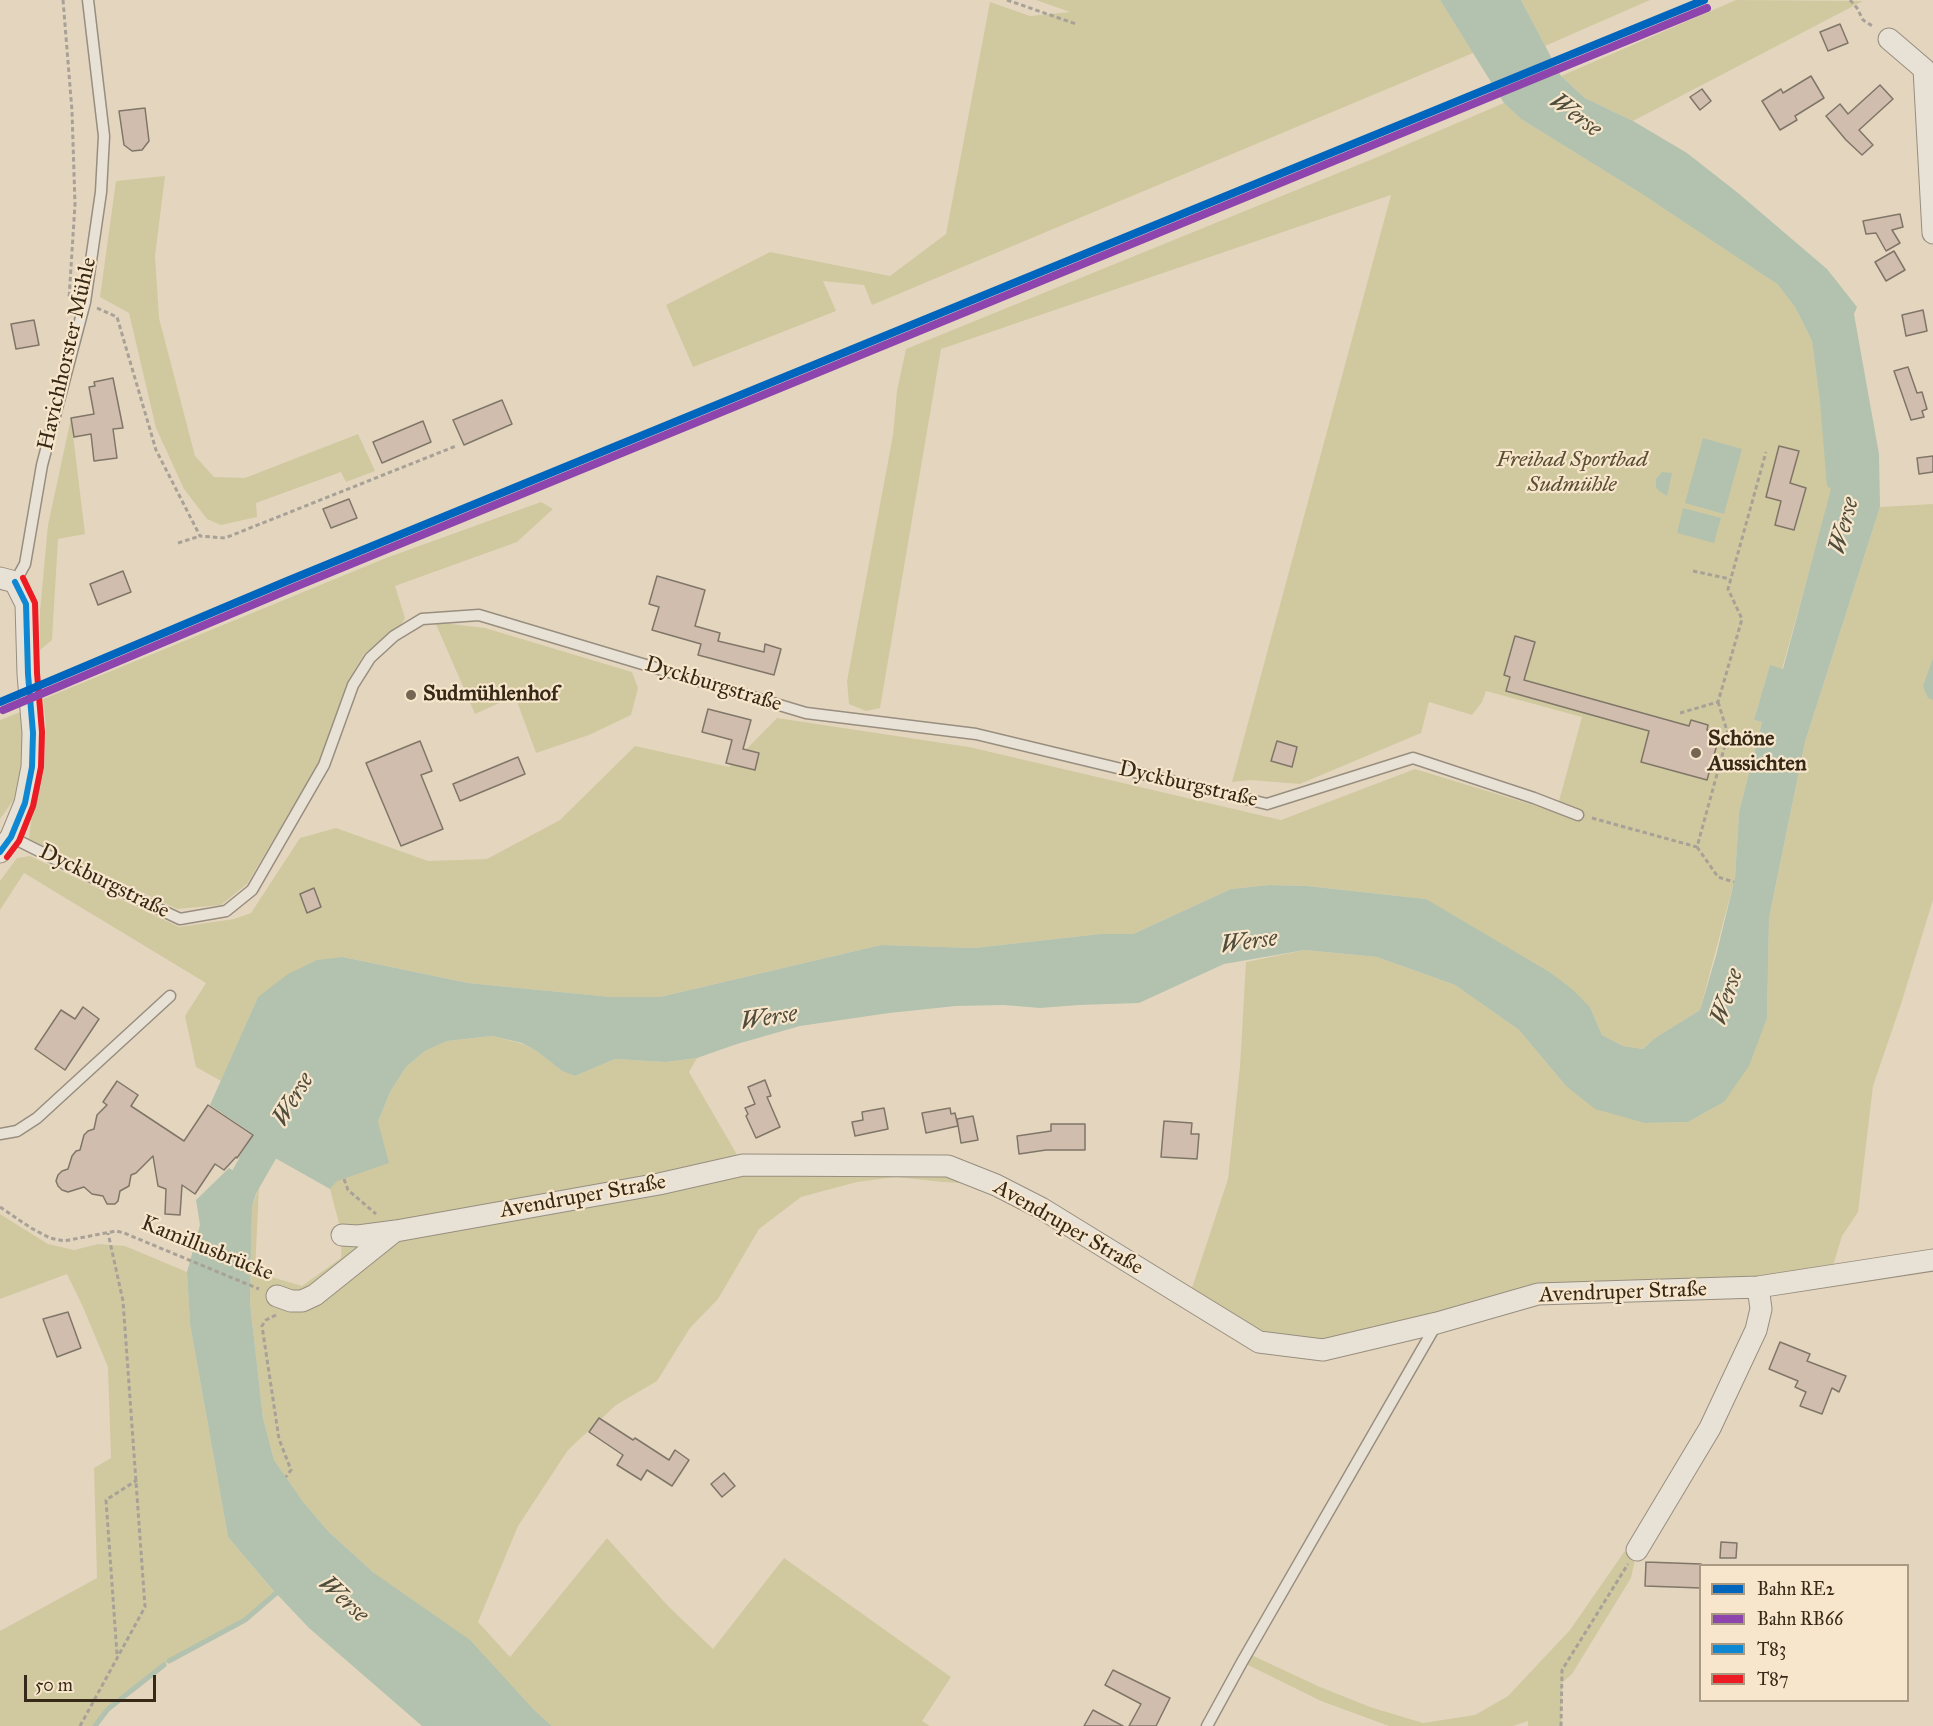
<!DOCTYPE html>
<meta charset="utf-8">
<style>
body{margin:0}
#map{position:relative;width:1933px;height:1726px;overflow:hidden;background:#e4d6be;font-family:"IM FELL Great Primer",serif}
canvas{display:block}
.legend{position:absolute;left:1699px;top:1564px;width:210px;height:138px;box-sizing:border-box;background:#f7e6cb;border:2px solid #aa9a83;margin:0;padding:8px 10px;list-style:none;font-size:18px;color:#372918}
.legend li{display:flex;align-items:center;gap:12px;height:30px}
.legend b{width:30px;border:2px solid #aa9a83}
.scale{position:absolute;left:24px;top:1675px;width:132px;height:27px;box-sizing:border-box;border:3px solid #372918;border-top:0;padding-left:8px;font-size:18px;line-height:21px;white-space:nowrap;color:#372918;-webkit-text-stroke:4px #f7e6cb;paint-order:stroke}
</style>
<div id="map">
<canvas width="1933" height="1726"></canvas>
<ul class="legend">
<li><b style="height:8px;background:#0065bd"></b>Bahn RE2</li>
<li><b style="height:8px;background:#8e44ad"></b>Bahn RB66</li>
<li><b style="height:8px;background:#0e88d3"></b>T83</li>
<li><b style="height:8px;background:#ed1c24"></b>T87</li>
</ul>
<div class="scale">50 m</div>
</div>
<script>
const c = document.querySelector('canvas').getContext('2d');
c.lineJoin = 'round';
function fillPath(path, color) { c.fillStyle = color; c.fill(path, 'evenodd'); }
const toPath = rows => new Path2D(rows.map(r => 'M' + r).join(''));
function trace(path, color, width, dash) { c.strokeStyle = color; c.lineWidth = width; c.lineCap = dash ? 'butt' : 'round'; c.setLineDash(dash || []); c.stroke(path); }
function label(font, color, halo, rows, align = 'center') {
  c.font = font + ' "IM FELL Great Primer",serif'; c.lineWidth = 4.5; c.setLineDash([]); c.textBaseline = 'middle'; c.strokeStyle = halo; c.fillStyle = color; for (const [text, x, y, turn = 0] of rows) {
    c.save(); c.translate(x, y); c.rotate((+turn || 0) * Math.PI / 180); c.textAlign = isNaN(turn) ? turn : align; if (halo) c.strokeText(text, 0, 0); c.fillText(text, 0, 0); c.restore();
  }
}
const green = toPath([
 [1036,0,1440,0,1473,53,872,305,864,285,823,281,836,311,693,367,666,305,770,252,890,276,946,234,990,2,1030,16,1070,12],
 [1521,0,1650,0,1545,46],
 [1736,0,1863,1,1633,121,1585,98,1561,76],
 [1504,103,1521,119,1642,194,1777,284,1795,307,1812,341,1832,489,1782,669,1770,666,1754,720,1762,722,1739,812,1735,878,1700,1010,1655,1038,1643,1049,1623,1046,1602,1035,1590,1007,1426,899,1307,886,1269,885,1231,889,1133,934,1100,934,974,948,881,945,660,997,611,997,468,983,343,957,258,997,221,1081,196,1067,185,1016,206,983,24,873,0,910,0,881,17,858,30,856,179,927,234,919,251,913,300,838,336,828,428,861,487,859,560,820,635,746,729,767,777,718,969,747,1281,820,1415,769,1556,812,1582,717,1486,691,1482,702,1472,715,1429,702,1421,733,1300,784,1250,780,1232,782,1391,195,941,349,880,708,866,711,849,704,847,681,893,435,897,391,906,349,1375,158],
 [165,176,155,256,159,318,195,456,214,477,245,478,358,434,375,471,346,482,341,472,256,503,257,517,221,525,207,519,184,489,156,428,129,313,100,297,116,181],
 [71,418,85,534,58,539,52,640,40,650,40,611,48,525],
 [541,502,553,509,517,542,395,586,405,618,400,627,364,654,347,683,318,764,247,884,221,905,177,909,29,839,31,821,44,770,46,727,43,699,386,558],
 [1933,504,1933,900,1901,1004,1873,1086,1858,1212,1842,1236,1830,1276,1538,1294,1323,1350,1259,1342,1188,1300,1228,1179,1240,1067,1246,962,1305,950,1377,957,1455,985,1519,1030,1566,1086,1645,1123,1688,1122,1724,1102,1767,1018,1769,918,1805,742,1880,507],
 [435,622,485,628,632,672,638,688,631,715,589,735,536,753,515,696,475,714],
 [23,711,25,763,15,798,0,819,0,720],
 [492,1036,523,1044,538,1052,562,1071,575,1076,615,1059,666,1062,697,1058,689,1072,743,1165,948,1166,996,1185,943,1182,896,1177,857,1182,801,1197,759,1229,718,1299,690,1328,657,1381,616,1405,568,1450,518,1526,478,1622,510,1657,607,1538,667,1605,713,1649,784,1558,951,1677,922,1721,930,1726,552,1726,374,1573,329,1532,304,1503,274,1460,263,1418,250,1303,252,1207,259,1187,255,1272,302,1286,341,1258,342,1235,330,1189,378,1122,390,1092,406,1067,425,1051,447,1041],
 [0,1214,48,1244,74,1250,98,1244,125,1246,187,1272,190,1324,228,1537,276,1594,244,1620,169,1661,107,1709,95,1726,0,1726,0,1631,97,1578,94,1468,111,1458,108,1367,83,1307,67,1274,0,1299],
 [1637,1550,1631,1578,1572,1674,1562,1683,1561,1726,1528,1726,1528,1721,1513,1726,1389,1726,1321,1701,1242,1662,1247,1653,1320,1687,1370,1707,1423,1723,1475,1715,1508,1696,1570,1630,1624,1552]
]);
const water = toPath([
 [1440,0,1521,0,1561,76,1585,98,1633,121,1687,153,1738,193,1827,269,1857,307,1854,314,1879,454,1880,507,1805,742,1769,918,1767,1018,1749,1066,1724,1102,1688,1122,1645,1123,1595,1109,1566,1086,1519,1030,1455,985,1377,957,1305,950,1224,964,1139,1003,1079,1005,1040,1008,1004,1005,956,1006,889,1013,800,1026,737,1044,697,1058,666,1062,615,1059,575,1076,562,1071,538,1052,522,1043,492,1036,447,1041,425,1051,406,1067,390,1092,378,1122,389,1163,337,1181,330,1189,275,1158,263,1174,239,1157,254,1135,210,1105,258,997,288,974,317,960,343,957,468,983,611,997,660,997,881,945,974,948,1100,934,1133,934,1231,889,1269,885,1307,886,1426,899,1551,973,1573,990,1590,1007,1602,1035,1623,1046,1643,1049,1655,1038,1700,1010,1716,956,1735,878,1739,812,1762,722,1754,720,1770,665,1783,669,1831,489,1827,486,1820,402,1812,341,1795,307,1777,284,1642,194,1521,119,1504,103],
 [1703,438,1742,449,1724,514,1685,503],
 [1662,472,1672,473,1667,496,1659,491,1656,487,1656,479],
 [1683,508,1721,518,1714,543,1677,533],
 [1933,658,1933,700,1928,698,1923,686],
 [229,1168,258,1187,252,1207,250,1303,263,1418,274,1460,304,1503,329,1532,374,1573,470,1640,534,1710,552,1726,422,1726,309,1628,272,1589,228,1537,190,1324,187,1272,200,1225,196,1200]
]);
const stream = toPath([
 [169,1661,245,1620,281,1589],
 [95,1726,108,1709,164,1665]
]);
const river = toPath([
 [224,1217,274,1130]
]);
const building = toPath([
 [1840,24,1848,43,1828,51,1820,32,1840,24],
 [1811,76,1824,98,1795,116,1797,120,1780,130,1762,101,1781,89,1783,93,1811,76],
 [1880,85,1893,99,1859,130,1873,145,1862,155,1846,140,1826,116,1840,104,1848,114,1880,85],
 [1702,89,1711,101,1700,110,1690,97,1702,89],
 [145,108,149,141,142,150,132,151,124,145,119,111,145,108],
 [1900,214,1903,227,1892,230,1900,243,1886,251,1876,233,1866,234,1863,221,1900,214],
 [1894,251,1905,270,1886,281,1875,262,1894,251],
 [1923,310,1927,331,1906,336,1902,315,1923,310],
 [34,320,39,345,16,349,11,324,34,320],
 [1908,367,1917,393,1922,392,1927,409,1922,411,1924,417,1911,420,1894,371,1908,367],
 [113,378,123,428,113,429,117,458,94,461,91,434,74,437,71,418,94,414,89,387,95,386,94,382,113,378],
 [502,400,512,424,464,445,453,420,502,400],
 [423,421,431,442,382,463,373,442,423,421],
 [1779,446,1799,451,1790,483,1806,488,1794,530,1775,525,1781,501,1766,497,1779,446],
 [1933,456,1933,472,1919,474,1917,458,1933,456],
 [349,499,357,518,331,528,323,509,349,499],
 [123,571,131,592,98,605,90,584,123,571],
 [657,576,705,590,695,626,720,633,718,641,764,652,765,644,781,649,774,675,698,655,701,644,652,630,659,607,649,604,657,576],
 [1515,636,1535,642,1524,680,1689,726,1691,720,1708,725,1707,730,1720,734,1707,780,1641,762,1649,731,1506,691,1510,677,1504,675,1515,636],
 [708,709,751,720,743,749,759,753,755,770,726,763,732,740,702,732,708,709],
 [420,741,432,771,421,775,443,829,401,846,366,763,420,741],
 [1277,741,1297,747,1292,767,1271,761,1277,741],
 [518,757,525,774,460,801,453,784,518,757],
 [314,888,321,907,307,913,300,894,314,888],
 [83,1007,99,1019,65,1070,35,1049,61,1010,75,1019,83,1007],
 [765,1080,771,1096,767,1097,780,1127,756,1138,746,1116,748,1114,745,1108,755,1104,748,1087,765,1080],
 [117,1081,138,1095,131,1106,184,1141,208,1105,253,1135,237,1158,236,1157,224,1170,215,1164,195,1194,182,1185,180,1215,165,1214,166,1189,158,1186,153,1156,136,1173,131,1175,129,1186,120,1191,118,1201,115,1204,107,1204,103,1196,92,1194,84,1187,68,1192,62,1190,58,1186,56,1181,58,1175,62,1171,68,1169,72,1156,76,1151,80,1150,84,1135,88,1131,94,1129,97,1115,107,1105,103,1102,117,1081],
 [884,1108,888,1129,855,1136,852,1122,863,1120,862,1112,884,1108],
 [950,1108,951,1114,955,1113,958,1126,926,1133,922,1113,950,1108],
 [973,1116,978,1140,961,1143,957,1119,973,1116],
 [1164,1121,1192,1123,1191,1134,1199,1134,1197,1159,1161,1157,1164,1121],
 [1051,1124,1085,1124,1085,1150,1046,1150,1019,1154,1017,1136,1051,1131,1051,1124],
 [68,1312,81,1348,57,1357,43,1319,68,1312],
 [1780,1342,1810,1354,1807,1361,1846,1376,1839,1392,1832,1388,1822,1414,1800,1406,1806,1392,1795,1387,1798,1381,1769,1369,1780,1342],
 [599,1418,633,1440,635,1438,669,1460,675,1450,689,1460,672,1486,647,1470,641,1480,617,1465,623,1455,589,1432,599,1418],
 [724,1473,735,1486,722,1497,711,1484,724,1473],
 [1721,1542,1737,1543,1736,1558,1720,1558,1721,1542],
 [1646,1562,1701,1564,1701,1588,1645,1586,1646,1562],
 [1113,1670,1170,1698,1156,1726,1129,1726,1141,1704,1105,1685,1113,1670],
 [1093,1710,1123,1726,1084,1726,1093,1710]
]);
const path = toPath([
 [63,0,72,111,75,204,69,299],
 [1007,0,1076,24],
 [1850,0,1857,8,1863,20,1874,27],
 [97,308,117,317,156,450,200,536,225,538,456,446],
 [178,543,200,536],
 [1693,571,1730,579],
 [1680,713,1718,702,1742,619,1728,589,1766,452],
 [1592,818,1697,847,1728,734,1718,702],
 [1697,847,1718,877,1734,882],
 [344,1179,348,1190,376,1214],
 [0,1207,31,1228,50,1238,64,1241,116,1231,124,1233,259,1289],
 [276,1315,266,1320,262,1326,279,1439,291,1470,286,1477],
 [117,1654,106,1500,137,1480],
 [80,1726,145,1607,123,1301,108,1233],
 [1561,1726,1562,1670,1628,1564]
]);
const lane = toPath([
 [15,582,25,564,42,465,85,302,101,192,104,136,88,0],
 [11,837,87,875,180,919,226,911,252,890,324,765,353,685,370,658,394,636,422,619,479,615,806,713,976,734,1267,804,1413,758,1534,798,1578,815],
 [0,1134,17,1131,37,1118,170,996],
 [1207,1726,1242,1662,1436,1325]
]);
const street = toPath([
 [1889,39,1924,69,1933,233],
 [0,578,15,582,26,604,28,674,33,733,32,767,25,803,11,837,0,852],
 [342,1235,358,1236,396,1231,659,1184,743,1165,948,1166,996,1185,1041,1208,1259,1342,1323,1350,1437,1323,1538,1294,1758,1287,1933,1260],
 [277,1296,291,1301,302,1301,315,1295,395,1231],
 [1637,1550,1710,1428,1756,1330,1761,1309,1758,1287]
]);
const bus1 = toPath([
 [0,852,11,837,25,803,32,767,33,733,28,674,26,604,15,582]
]);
const bus2 = toPath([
 [7,857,19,841,33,806,41,767,42,732,37,673,35,603,23,578]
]);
const rail1 = toPath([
 [0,702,287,581,1704,0]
]);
const rail2 = toPath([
 [3,710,290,589,1707,8]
]);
const markers = [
 [411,695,6,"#746652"],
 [1696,753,6,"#746652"]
];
const streetNames = [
 ["Havichhorster Mühle",68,354,-77],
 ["Dyckburgstraße",713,685,17],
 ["Dyckburgstraße",1188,785,13],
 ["Dyckburgstraße",104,882,26],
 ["Avendruper Straße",583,1197,-10],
 ["Avendruper Straße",1068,1228,30],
 ["Kamillusbrücke",207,1249,22],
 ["Avendruper Straße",1623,1293,-2]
];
const parkNames = [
 ["Freibad Sportbad",1572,461],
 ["Sudmühle",1572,486]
];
const poiNames = [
 ["Sudmühlenhof",423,695],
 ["Schöne",1708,740],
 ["Aussichten",1708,765]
];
const waterNames = [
 ["Werse",1575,116,36],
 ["Werse",1845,526,-75],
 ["Werse",1249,943,-8],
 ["Werse",1728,997,-72],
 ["Werse",769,1019,-9],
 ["Werse",294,1100,-59],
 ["Werse",343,1600,42]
];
fillPath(green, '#d0c9a0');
fillPath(water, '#b2c2ae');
trace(stream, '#b2c2ae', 5);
trace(river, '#b2c2ae', 32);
fillPath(building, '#d0bdae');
trace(building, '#7f7668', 1.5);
trace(lane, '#988e7f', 13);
trace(street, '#988e7f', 23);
trace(path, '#a8a197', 3, [4.5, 3]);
trace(lane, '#e8e1d5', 10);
trace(street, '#e8e1d5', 21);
trace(bus1, '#0e88d3', 6);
trace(bus2, '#ed1c24', 6);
trace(rail1, '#0065bd', 8);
trace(rail2, '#8e44ad', 8);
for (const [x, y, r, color] of markers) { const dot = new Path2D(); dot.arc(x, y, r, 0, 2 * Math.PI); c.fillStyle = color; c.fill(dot); trace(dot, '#f7e6cb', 2); }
label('22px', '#372918', '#f7e6cb', streetNames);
label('italic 22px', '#594e34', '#f7e6cb', parkNames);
label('bold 22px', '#372918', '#f7e6cb', poiNames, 'left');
label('italic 24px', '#504d3c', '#f7e6cb', waterNames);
</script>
